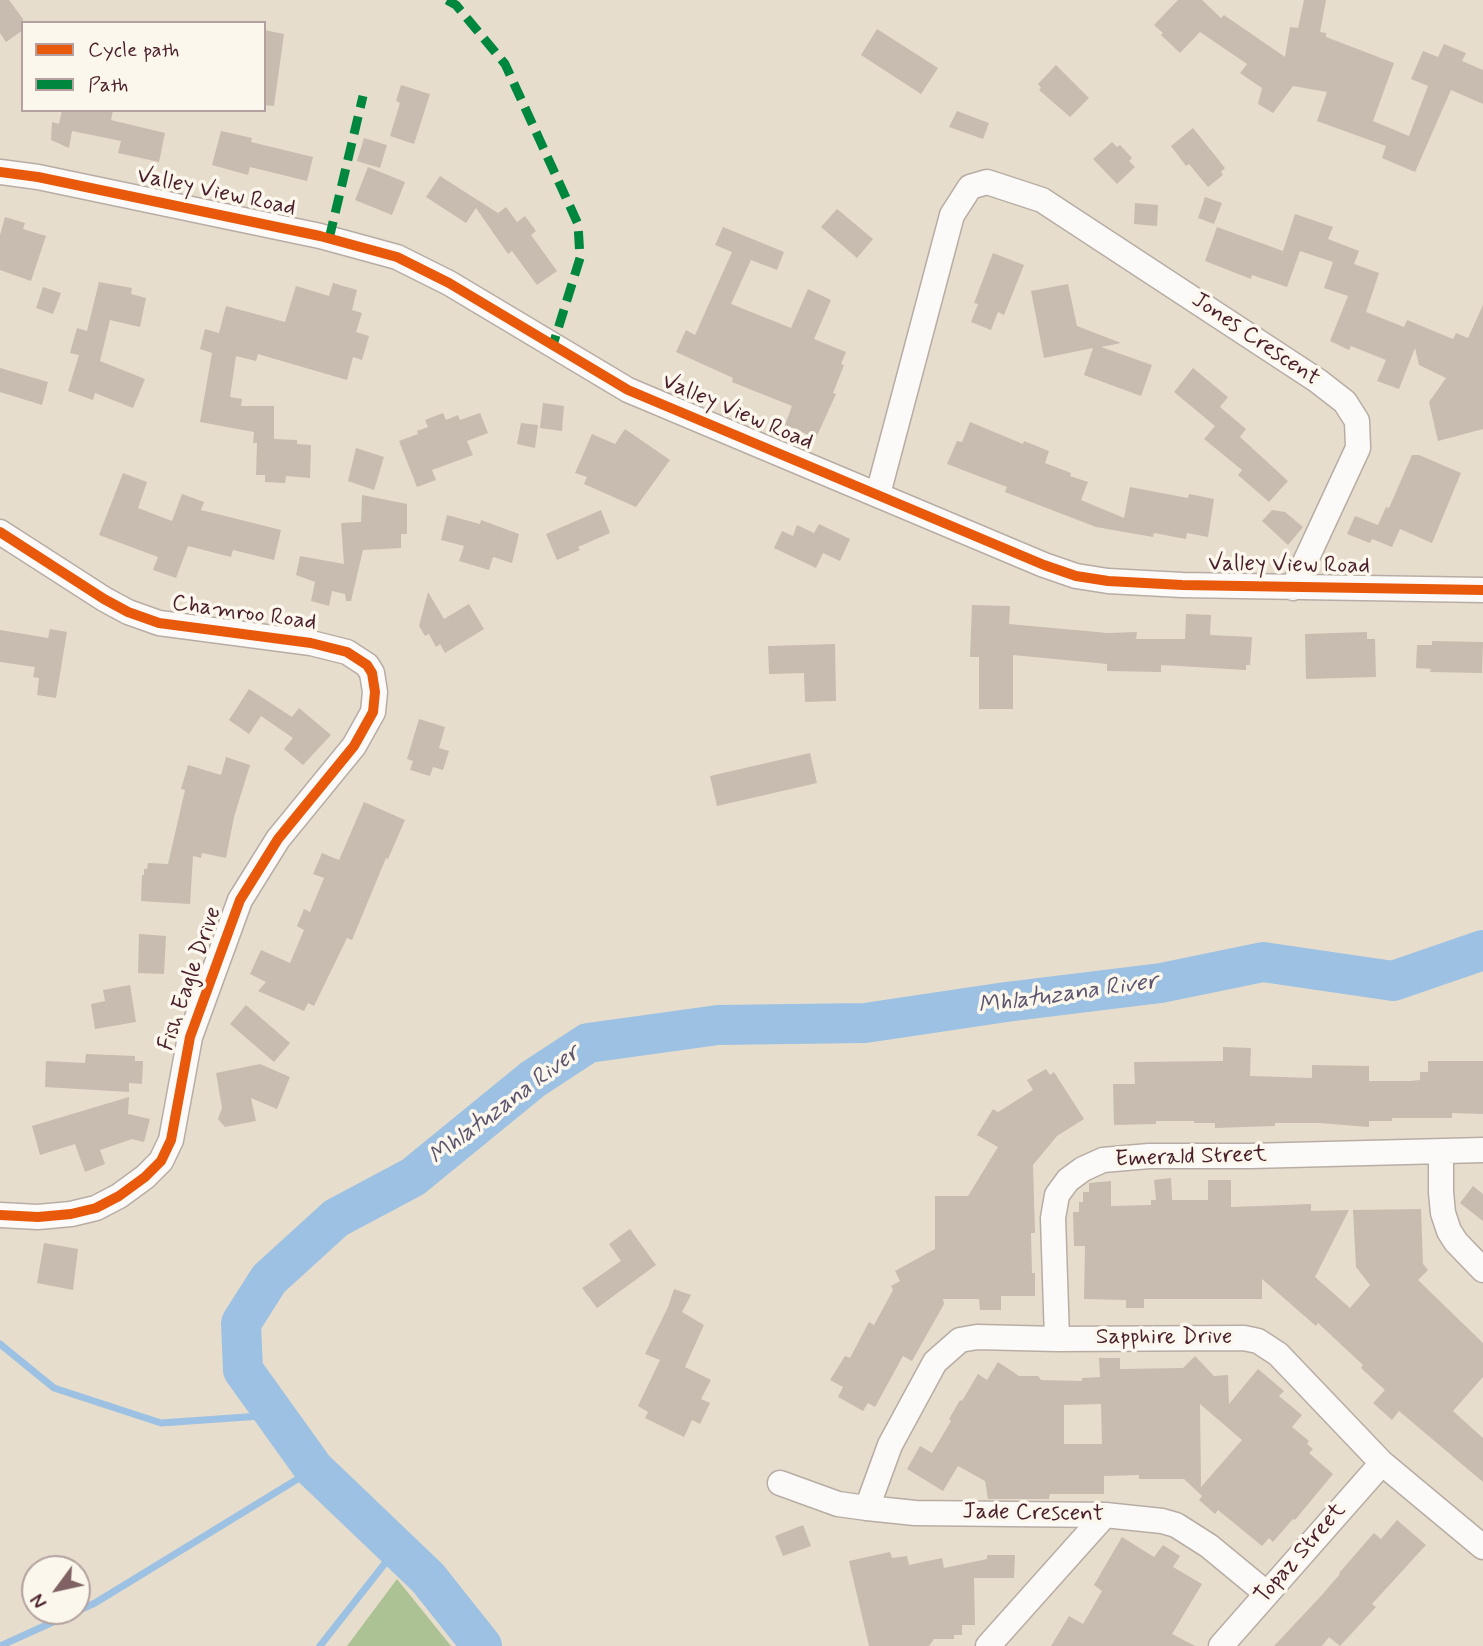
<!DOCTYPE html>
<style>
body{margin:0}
#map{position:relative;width:1483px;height:1646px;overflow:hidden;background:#e7ddcd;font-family:Mynerve,sans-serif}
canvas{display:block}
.legend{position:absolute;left:21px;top:21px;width:245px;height:91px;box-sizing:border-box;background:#fbf7ec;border:2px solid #b4a19f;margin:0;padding:9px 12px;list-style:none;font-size:21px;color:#4a1f2b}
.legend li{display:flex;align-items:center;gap:14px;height:35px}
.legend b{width:35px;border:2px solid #b4a19f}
.north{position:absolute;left:21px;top:1555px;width:70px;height:70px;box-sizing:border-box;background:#fbf7ec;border:2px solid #b4a19f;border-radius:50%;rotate:237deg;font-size:19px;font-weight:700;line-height:28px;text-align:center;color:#4a1f2b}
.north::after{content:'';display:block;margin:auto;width:24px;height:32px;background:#816264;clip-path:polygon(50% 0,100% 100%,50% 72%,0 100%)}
</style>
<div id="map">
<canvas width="1483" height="1646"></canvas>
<ul class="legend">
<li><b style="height:9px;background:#e8590c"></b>Cycle path</li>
<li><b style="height:9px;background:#00873e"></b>Path</li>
</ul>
<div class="north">N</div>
</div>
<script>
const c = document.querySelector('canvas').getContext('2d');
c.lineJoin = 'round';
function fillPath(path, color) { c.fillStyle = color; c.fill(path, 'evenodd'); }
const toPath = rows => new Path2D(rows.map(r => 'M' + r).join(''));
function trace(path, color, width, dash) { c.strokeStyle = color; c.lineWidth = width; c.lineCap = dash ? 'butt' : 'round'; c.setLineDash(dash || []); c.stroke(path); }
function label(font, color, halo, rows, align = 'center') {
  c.font = font + ' Mynerve,sans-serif'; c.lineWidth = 7; c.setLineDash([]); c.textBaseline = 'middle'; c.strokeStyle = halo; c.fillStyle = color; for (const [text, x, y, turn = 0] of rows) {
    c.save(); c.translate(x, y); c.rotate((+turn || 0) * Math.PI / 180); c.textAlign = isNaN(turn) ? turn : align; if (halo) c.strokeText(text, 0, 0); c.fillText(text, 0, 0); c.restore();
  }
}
const forest = toPath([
 [397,1579,451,1646,347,1646]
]);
const stream = toPath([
 [0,1344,54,1388,161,1423,275,1415],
 [0,1646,95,1603,314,1469],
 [320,1646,397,1548]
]);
const river = toPath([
 [482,1646,428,1578,314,1469,243,1370,241,1323,269,1279,336,1218,413,1177,533,1079,588,1043,718,1025,865,1023,1006,1002,1161,983,1263,962,1393,981,1483,950]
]);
const building = toPath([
 [0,0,9,0,23,19,23,30,6,42,0,33],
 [1178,0,1202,0,1221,18,1224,15,1285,57,1290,27,1298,28,1304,0,1326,0,1320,32,1326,33,1326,37,1394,63,1373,121,1409,136,1428,86,1411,79,1423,51,1438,57,1444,44,1466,53,1462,61,1483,70,1483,104,1451,90,1415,172,1382,158,1386,146,1317,121,1327,92,1293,86,1273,113,1258,104,1262,88,1240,73,1247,64,1200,32,1180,53,1161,35,1163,33,1154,25],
 [877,29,938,68,921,94,861,55],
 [264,30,284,34,274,106,264,105],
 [1056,65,1089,98,1070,117,1039,90,1041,88,1038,84],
 [401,85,430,94,414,144,390,136,400,103,396,101],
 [62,110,113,110,111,120,165,133,159,162,118,153,121,141,72,131,69,148,51,140,52,122,59,124],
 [957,111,989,123,983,139,949,127],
 [1193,128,1225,168,1221,172,1223,175,1208,187,1189,164,1186,166,1171,146],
 [221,131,252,138,251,142,313,157,307,181,250,167,248,175,212,165],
 [364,138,387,145,380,168,357,161],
 [1112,142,1117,147,1120,145,1132,158,1129,161,1135,167,1117,184,1093,159],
 [368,167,405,182,392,215,355,200],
 [440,176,498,213,506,207,517,222,525,216,536,231,531,235,557,271,537,285,512,251,508,254,476,208,466,223,426,197],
 [1205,197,1222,203,1214,224,1198,218],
 [1135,203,1158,205,1157,226,1134,224],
 [837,209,873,239,857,258,821,227],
 [1295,214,1333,227,1328,239,1359,251,1354,264,1379,273,1366,312,1404,327,1407,320,1453,339,1456,333,1468,338,1483,305,1483,429,1438,441,1429,402,1446,378,1419,365,1415,348,1399,389,1377,381,1386,360,1351,346,1349,350,1330,341,1348,296,1324,288,1333,262,1300,251,1287,287,1252,275,1251,279,1205,261,1217,227,1283,251],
 [5,217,25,223,23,229,46,236,31,281,0,270,0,235],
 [723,227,784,252,777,270,751,260,731,304,791,328,808,289,831,300,814,339,846,352,841,364,844,365,833,393,836,394,816,438,785,425,792,406,732,382,733,378,676,352,686,330,695,335,732,252,715,245],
 [993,253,1024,265,1004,315,998,312,991,330,971,322,978,304,974,303],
 [99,282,132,288,131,294,146,298,140,327,110,320,100,361,145,379,133,408,95,393,93,400,68,391,79,355,70,353,77,328,87,331],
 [333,283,357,290,352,310,362,313,356,332,369,336,362,360,353,357,347,380,258,354,256,361,236,356,230,397,242,399,241,406,274,406,274,439,297,440,297,444,311,445,310,478,286,476,285,483,265,482,265,475,256,475,257,443,253,443,254,432,200,422,212,353,200,349,205,329,219,333,226,306,285,322,296,286,329,296],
 [1068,284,1077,326,1121,343,1101,347,1152,365,1141,396,1084,375,1093,348,1044,358,1031,291],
 [43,287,61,293,53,314,36,308],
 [0,368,48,382,42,405,0,392],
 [1193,368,1228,397,1220,407,1246,429,1240,437,1288,481,1269,502,1238,475,1242,470,1204,439,1215,426,1174,392],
 [543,403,564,406,562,431,540,428],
 [443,413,446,420,458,415,460,420,480,413,488,433,467,441,473,455,432,470,436,480,417,487,399,441,418,434,417,431,428,427,425,420],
 [970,422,1023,444,1024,441,1049,451,1045,463,1071,473,1070,476,1088,482,1081,500,1124,518,1130,487,1188,498,1189,494,1214,499,1208,537,1187,533,1186,539,1154,533,1153,537,1096,527,1005,492,1007,487,947,464,957,441,962,442],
 [521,423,538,425,535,448,517,444],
 [625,429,670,460,636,507,584,484,587,477,575,473,592,434,615,444],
 [356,448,384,457,374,490,348,481],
 [1412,455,1419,455,1461,473,1432,543,1400,529,1392,547,1372,539,1370,543,1347,534,1355,516,1378,525,1386,507,1389,508],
 [123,473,147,482,138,508,172,521,182,494,204,502,201,510,281,530,274,560,233,550,231,557,188,546,176,578,153,570,158,557,99,535],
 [362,495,407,504,407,534,401,534,401,548,363,550,351,601,346,601,345,594,332,591,329,606,311,601,315,582,296,575,300,556,344,564,341,523,361,522],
 [601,510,610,533,578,547,580,550,557,560,546,534],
 [1272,510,1285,512,1303,527,1288,545,1262,521],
 [447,515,480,524,481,520,519,534,512,563,493,557,489,570,459,561,464,546,441,540],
 [819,524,850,539,840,561,823,553,816,568,774,548,782,531,793,536,797,525,814,533],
 [428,592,444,619,469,604,484,629,445,653,440,644,436,647,429,634,425,636,419,626],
 [972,605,1010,606,1009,624,1108,633,1137,632,1136,639,1185,639,1186,614,1211,615,1210,635,1252,637,1250,665,1246,665,1246,670,1161,665,1161,672,1107,671,1107,664,1013,655,1013,709,979,709,979,657,970,657],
 [50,629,67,632,56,698,37,695,39,678,33,677,35,667,0,662,0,630,48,638],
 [1367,632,1367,639,1375,639,1376,677,1306,679,1305,634],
 [1432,641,1483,642,1482,673,1430,672,1431,669,1416,668,1417,645,1432,645],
 [835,644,836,701,805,702,804,673,769,674,768,646],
 [249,689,292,717,299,708,331,735,303,765,284,749,293,738,261,716,249,734,229,720],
 [419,719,445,727,439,748,449,751,443,770,433,767,430,776,410,770,413,761,407,759],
 [810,753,817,783,717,806,710,776],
 [226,757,250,765,234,817,226,858,202,853,201,858,193,856,190,904,141,901,142,875,144,875,144,869,147,869,148,863,168,864,185,790,181,789,188,765,221,775],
 [364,802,405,820,388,859,386,858,352,940,347,938,314,1006,308,1003,304,1011,258,991,266,982,250,974,261,950,290,963,304,930,297,926,304,909,310,912,324,878,313,874,322,853,339,860],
 [139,934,166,936,164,974,138,973],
 [130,985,136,1022,95,1029,91,1004,105,1001,103,990],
 [246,1005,290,1043,274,1062,230,1024],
 [1223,1047,1251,1048,1250,1076,1312,1078,1312,1065,1369,1066,1369,1081,1410,1081,1420,1080,1420,1072,1428,1072,1428,1061,1483,1061,1483,1114,1452,1113,1452,1118,1392,1118,1392,1121,1369,1121,1369,1127,1319,1123,1275,1123,1275,1126,1215,1128,1215,1123,1194,1123,1194,1121,1156,1121,1156,1124,1114,1125,1113,1084,1135,1084,1134,1062,1223,1061],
 [86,1054,135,1056,135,1061,143,1061,142,1084,129,1083,129,1092,45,1087,46,1061,85,1063],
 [260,1064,290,1077,277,1109,251,1098,256,1121,225,1127,218,1119,222,1108,216,1073],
 [1046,1069,1050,1075,1054,1072,1084,1119,1057,1136,1033,1165,1035,1233,1031,1233,1032,1273,1035,1273,1035,1296,1001,1296,1001,1310,980,1310,979,1299,943,1299,944,1304,912,1361,903,1356,875,1407,868,1403,863,1411,838,1397,843,1387,830,1380,845,1356,850,1358,869,1322,874,1325,893,1290,891,1286,900,1281,895,1271,935,1249,935,1196,968,1196,998,1147,977,1135,993,1109,998,1112,1033,1090,1027,1080],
 [129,1097,128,1114,150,1119,144,1142,132,1139,100,1150,105,1164,85,1172,75,1144,40,1155,32,1126],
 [1171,1178,1172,1200,1208,1200,1208,1180,1231,1180,1231,1207,1311,1204,1311,1211,1349,1210,1315,1277,1350,1308,1370,1285,1356,1267,1353,1210,1421,1209,1423,1264,1428,1270,1418,1280,1483,1343,1483,1377,1453,1411,1483,1438,1483,1482,1399,1411,1392,1420,1373,1403,1385,1390,1361,1368,1363,1365,1318,1323,1316,1326,1262,1279,1262,1299,1144,1299,1144,1308,1126,1308,1126,1300,1084,1299,1085,1246,1074,1246,1073,1212,1079,1212,1079,1202,1083,1202,1083,1192,1089,1192,1089,1183,1111,1181,1111,1206,1151,1205,1151,1200,1156,1200,1154,1180],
 [1473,1186,1483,1194,1483,1221,1460,1203],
 [630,1229,656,1265,597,1308,582,1288,621,1261,609,1244],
 [44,1243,78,1249,73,1290,37,1283],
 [674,1289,691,1295,682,1312,704,1325,685,1367,711,1380,701,1399,710,1403,700,1424,692,1420,684,1437,645,1418,648,1412,638,1406,660,1360,645,1354,668,1307],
 [1195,1356,1214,1376,1228,1375,1229,1404,1258,1369,1284,1391,1279,1396,1302,1415,1292,1427,1309,1441,1307,1444,1313,1449,1309,1453,1333,1474,1295,1520,1293,1519,1273,1542,1269,1538,1262,1546,1218,1510,1215,1514,1199,1500,1202,1496,1184,1479,1139,1479,1139,1475,1104,1476,1104,1494,1050,1494,1049,1499,988,1499,985,1481,958,1466,943,1491,907,1469,920,1446,932,1453,951,1421,949,1419,960,1400,962,1401,978,1374,987,1380,998,1362,1019,1376,1038,1376,1041,1380,1082,1381,1082,1378,1100,1377,1099,1358,1120,1358,1120,1369,1183,1368],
 [1101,1404,1102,1444,1064,1444,1064,1405],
 [1200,1404,1242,1440,1201,1487],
 [1397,1520,1426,1545,1372,1604,1376,1607,1340,1646,1329,1637,1322,1646,1274,1646,1321,1596,1340,1574,1339,1573,1374,1533,1381,1539],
 [803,1525,811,1546,783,1556,775,1536],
 [1122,1537,1154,1557,1163,1545,1180,1556,1173,1567,1202,1584,1172,1634,1195,1646,1051,1646,1069,1616,1083,1624,1102,1591,1094,1585],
 [890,1552,892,1558,907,1556,909,1565,942,1558,944,1568,987,1559,987,1555,1015,1555,1014,1578,974,1578,975,1625,962,1625,962,1635,954,1635,954,1639,934,1639,929,1646,869,1646,849,1561]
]);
const minor = toPath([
 [0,172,38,177,320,236,397,257,449,283,628,390,1044,565,1076,576,1108,581,1182,585,1483,590],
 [878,494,952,215,970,187,987,182,1042,200,1318,381,1345,402,1357,421,1358,448,1293,588],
 [0,532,104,599,128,612,159,623,311,643,347,652,367,665,372,673,375,692,373,712,354,746,278,839,240,900,190,1037,171,1140,161,1161,145,1177,119,1196,96,1208,71,1214,38,1217,0,1215],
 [1441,1152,1441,1192,1443,1213,1449,1231,1456,1242,1483,1270],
 [1057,1339,1053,1218,1057,1195,1068,1180,1083,1169,1103,1160,1149,1156,1250,1156,1483,1150],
 [780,1483,838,1504,867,1508,915,1513,1105,1515,1162,1521,1176,1525,1209,1546,1266,1593],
 [867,1508,890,1445,935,1362,960,1340,977,1337,1057,1339,1244,1338,1258,1341,1278,1354,1382,1463,1483,1547],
 [988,1646,1105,1515],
 [1221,1646,1382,1463]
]);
const quiet = toPath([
 [447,0,456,5,505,64,578,224,580,258,553,345],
 [329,239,363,96]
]);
const cycleway = toPath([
 [0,172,38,177,320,236,397,257,449,283,628,390,1044,565,1076,576,1108,581,1182,585,1483,590],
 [0,532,104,599,128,612,159,623,311,643,347,652,367,665,372,673,375,692,373,712,354,746,278,839,240,900,190,1037,171,1140,161,1161,145,1177,119,1196,96,1208,71,1214,38,1217,0,1215]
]);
const streetNames = [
 ["Valley View Road",216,193,12],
 ["Jones Crescent",1255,340,34],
 ["Valley View Road",737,413,23],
 ["Valley View Road",1289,566,1],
 ["Chamroo Road",244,614,8],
 ["Fish Eagle Drive",191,979,-71],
 ["Emerald Street",1191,1158,-2],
 ["Sapphire Drive",1164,1338],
 ["Jade Crescent",1033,1514,1],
 ["Topaz Street",1301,1554,-49]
];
const waterNames = [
 ["Mhlatuzana River",1068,995,-8],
 ["Mhlatuzana River",505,1106,-37]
];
fillPath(forest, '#acc294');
trace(stream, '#9cc1e3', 7);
trace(river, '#9cc1e3', 40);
fillPath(building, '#c8bbaf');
trace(minor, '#b8ada4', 27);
trace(minor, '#fbfaf8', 24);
trace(quiet, '#00873e', 9, [18, 9]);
trace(cycleway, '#e8590c', 10);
label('23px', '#4a1f2b', '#fbf7ec', streetNames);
label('italic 24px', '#5c546f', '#fbf7ec', waterNames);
</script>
